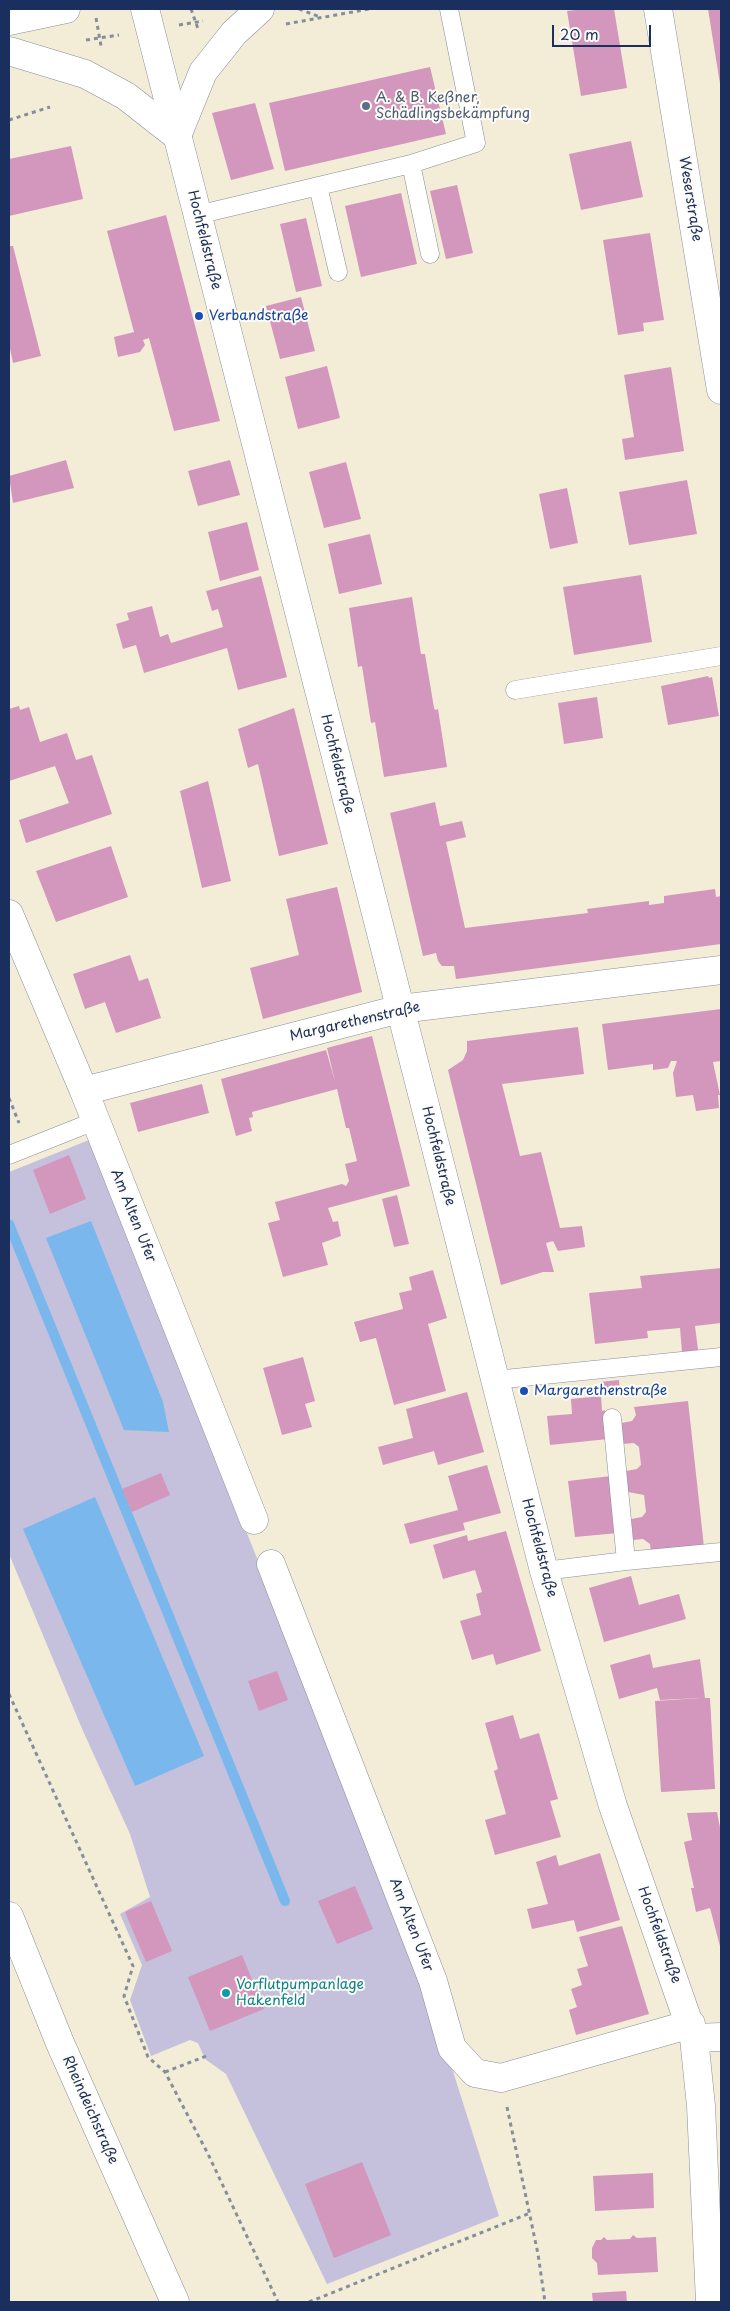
<!DOCTYPE html>
<meta charset="utf-8">
<style>
body{margin:0}
#map{position:relative;width:730px;height:2311px;overflow:hidden;background:#f3edd8;font-family:"Playpen Sans",sans-serif}
canvas{display:block}
.frame{position:absolute;inset:0;border:10px solid #1b2f5e;pointer-events:none}
.scale{position:absolute;left:552px;top:25px;width:99px;height:22px;box-sizing:border-box;border:2px solid #1b2f5e;border-top:0;padding-left:6px;font-size:15px;line-height:18px;white-space:nowrap;color:#1b2f5e;-webkit-text-stroke:4px #fdfcf7;paint-order:stroke}
</style>
<div id="map">
<canvas width="730" height="2311"></canvas>
<div class="frame"></div>
<div class="scale">20 m</div>
</div>
<script>
const c = document.querySelector('canvas').getContext('2d');
c.lineJoin = 'round';
function fillPath(path, color) { c.fillStyle = color; c.fill(path, 'evenodd'); }
const toPath = rows => new Path2D(rows.map(r => 'M' + r).join(''));
function trace(path, color, width, dash) { c.strokeStyle = color; c.lineWidth = width; c.lineCap = dash ? 'butt' : 'round'; c.setLineDash(dash || []); c.stroke(path); }
function label(font, color, halo, rows, align = 'center') {
  c.font = font + ' "Playpen Sans",sans-serif'; c.lineWidth = 4; c.setLineDash([]); c.textBaseline = 'middle'; c.strokeStyle = halo; c.fillStyle = color; for (const [text, x, y, turn = 0] of rows) {
    c.save(); c.translate(x, y); c.rotate((+turn || 0) * Math.PI / 180); c.textAlign = isNaN(turn) ? turn : align; if (halo) c.strokeText(text, 0, 0); c.fillText(text, 0, 0); c.restore();
  }
}
const industrial = toPath([
 [89,1140,414,1949,499,2216,327,2284,226,2074,205,2059,198,2043,190,2040,151,2056,130,2000,142,1965,120,1914,150,1897,130,1834,83,1731,9,1554,9,1172]
]);
const water = toPath([
 [91,1221,163,1402,169,1432,124,1430,46,1238],
 [95,1497,204,1756,135,1786,23,1529]
]);
const stream = toPath([
 [9,1224,285,1901]
]);
const building = toPath([
 [583,9,614,9,627,88,581,96,567,11],
 [708,9,721,9,721,84,720,84],
 [430,67,446,134,285,171,269,103],
 [255,103,274,169,231,180,212,113],
 [631,141,643,197,581,210,569,154],
 [71,146,83,199,9,216,9,159],
 [457,185,473,253,446,259,430,191],
 [401,193,417,264,361,277,345,206],
 [166,215,220,421,174,431,149,338,143,340,145,345,140,352,118,357,114,337,134,332,107,231],
 [306,218,322,286,296,292,280,224],
 [650,233,664,320,643,323,644,331,618,335,603,240],
 [9,246,13,246,41,356,13,363,9,344],
 [301,297,315,351,280,359,266,306],
 [327,366,340,418,298,429,285,377],
 [671,367,684,451,625,460,622,439,634,437,624,375],
 [66,460,74,488,13,503,9,476],
 [230,460,240,495,198,506,188,471],
 [346,462,361,519,324,528,309,472],
 [687,480,697,534,629,545,619,492],
 [567,488,578,543,550,549,539,494],
 [247,522,259,570,220,581,208,532],
 [370,534,382,584,339,594,328,544],
 [641,575,652,642,574,655,563,587],
 [261,576,287,677,238,690,227,648,144,673,136,645,123,649,116,624,129,620,127,613,152,606,160,637,168,634,171,643,223,627,218,609,212,611,206,591],
 [412,597,421,654,425,654,434,708,435,710,438,709,447,767,384,777,375,722,371,723,362,666,358,667,349,608],
 [708,676,709,678,712,677,719,716,668,725,661,686],
 [597,697,603,738,564,744,558,703],
 [19,706,20,710,29,707,40,742,67,733,76,760,92,755,112,814,26,843,19,820,69,803,55,766,9,781,9,709],
 [294,708,328,844,279,856,258,764,248,768,238,729],
 [208,781,231,881,202,888,180,791],
 [435,802,440,826,462,821,466,837,446,842,465,928,588,913,587,909,649,901,649,905,664,903,664,896,715,889,716,897,721,896,721,944,456,979,454,966,442,966,438,961,436,953,423,956,390,813],
 [111,846,128,897,56,922,36,871],
 [337,887,362,992,263,1019,250,968,299,955,286,899],
 [130,955,139,981,148,978,161,1018,116,1033,105,1002,85,1009,73,974],
 [721,1009,721,1061,713,1062,720,1095,718,1095,719,1108,696,1111,693,1095,676,1097,673,1073,677,1061,671,1061,668,1068,653,1070,653,1064,608,1070,602,1024],
 [578,1027,584,1074,502,1084,520,1156,541,1152,560,1228,582,1226,585,1247,558,1251,553,1241,546,1243,554,1272,543,1272,501,1285,448,1070,463,1060,467,1051,467,1041],
 [372,1036,410,1186,328,1208,333,1222,338,1221,341,1236,322,1243,328,1265,283,1277,268,1223,280,1220,275,1202,342,1184,346,1186,349,1181,345,1164,357,1161,349,1128,346,1128,337,1089,252,1112,253,1117,249,1118,252,1131,236,1136,221,1079,326,1050,335,1081,327,1048],
 [202,1084,209,1113,138,1132,130,1103],
 [69,1155,86,1199,50,1214,33,1170],
 [397,1195,409,1244,394,1247,382,1199],
 [721,1268,721,1323,695,1326,698,1350,682,1352,680,1328,647,1331,648,1338,595,1344,589,1293,642,1288,640,1276],
 [433,1270,447,1318,428,1324,446,1391,394,1405,376,1338,360,1342,354,1322,403,1309,399,1293,412,1290,409,1277],
 [303,1357,315,1401,305,1404,312,1427,282,1435,263,1368],
 [619,1380,620,1394,601,1396,599,1382],
 [467,1392,484,1452,438,1465,434,1451,383,1465,378,1447,413,1438,406,1409],
 [601,1396,602,1411,605,1410,608,1439,550,1445,547,1416,572,1414,571,1399],
 [688,1401,704,1547,651,1553,650,1544,643,1539,633,1540,631,1519,642,1517,646,1512,644,1495,628,1492,626,1471,637,1469,641,1465,639,1447,634,1443,623,1444,621,1423,632,1421,636,1415,634,1407],
 [487,1465,501,1513,463,1523,465,1530,410,1544,404,1524,458,1510,448,1476],
 [161,1473,170,1495,132,1512,122,1489],
 [611,1476,618,1533,575,1537,568,1481],
 [506,1531,541,1651,496,1665,493,1654,472,1660,460,1621,481,1615,476,1594,482,1592,475,1570,443,1579,433,1545,467,1535,468,1541],
 [631,1576,639,1605,679,1594,686,1619,604,1642,589,1588],
 [650,1654,653,1668,700,1659,705,1698,710,1698,715,1789,661,1792,655,1701,700,1698,660,1700,657,1688,619,1699,610,1665],
 [277,1671,288,1700,259,1711,248,1681],
 [513,1715,520,1739,539,1733,558,1799,550,1801,561,1837,495,1855,485,1820,506,1814,494,1771,498,1769,485,1723],
 [717,1812,721,1833,721,1950,710,1908,696,1912,691,1888,694,1888,684,1842,692,1840,687,1813],
 [600,1853,620,1920,577,1932,574,1920,532,1929,527,1909,548,1904,536,1862,556,1855,559,1866],
 [355,1886,373,1929,337,1944,318,1901],
 [151,1901,172,1951,146,1962,125,1912],
 [622,1926,649,2014,576,2035,569,2010,577,2007,571,1989,582,1985,577,1969,588,1966,579,1937],
 [242,1955,264,2009,210,2031,188,1977],
 [362,2162,391,2235,334,2258,305,2184],
 [653,2173,654,2208,595,2211,593,2176],
 [633,2235,637,2238,656,2237,658,2272,598,2275,597,2263,592,2258,592,2248,596,2240,601,2240,604,2237,607,2240,630,2239],
 [626,2291,627,2302,593,2302,592,2293]
]);
const path = toPath([
 [191,9,198,29],
 [299,9,320,17],
 [96,18,101,46],
 [286,24,369,9],
 [179,25,203,21],
 [86,40,119,35],
 [9,120,50,107],
 [9,1098,19,1123],
 [9,1694,133,1966,124,1996,148,2057,165,2072,208,2154,278,2302],
 [165,2072,209,2055],
 [507,2107,538,2254,545,2302],
 [309,2302,530,2213]
]);
const service = toPath([
 [411,164,476,143,449,9],
 [318,186,338,272],
 [197,215,411,164,430,254],
 [515,690,721,656],
 [9,1155,95,1121],
 [495,1380,721,1357],
 [612,1418,626,1561],
 [544,1571,626,1561,721,1552]
]);
const minor = toPath([
 [145,9,544,1571,613,1806,694,2038,701,2106,710,2302],
 [658,9,721,390],
 [9,914,84,1091,254,1520],
 [84,1091,400,1009,721,970],
 [271,1564,433,1981,452,2048,475,2073,501,2078,691,2024],
 [694,2038,721,2037]
]);
const secondary = toPath([
 [9,1916,60,2043,175,2302]
]);
const primary = toPath([
 [9,21,66,9],
 [9,51,85,74,126,96,177,136,203,72,234,33,260,9]
]);
const markers = [
 [366,106,5,"#5c6f8a"],
 [199,316,5,"#1a4fb4"],
 [524,1391,5,"#1a4fb4"],
 [226,1993,5,"#0f9aa8"]
];
const serviceNames = [
 ["A. & B. Keßner,",376,98],
 ["Schädlingsbekämpfung",376,114]
];
const streetNames = [
 ["Weserstraße",690,199,81],
 ["Hochfeldstraße",204,240,76],
 ["Hochfeldstraße",337,764,76],
 ["Margarethenstraße",355,1022,-13],
 ["Hochfeldstraße",438,1156,76],
 ["Am Alten Ufer",133,1216,68],
 ["Hochfeldstraße",539,1548,75],
 ["Am Alten Ufer",411,1925,69],
 ["Hochfeldstraße",659,1935,70],
 ["Rheindeichstraße",90,2110,66]
];
const transitNames = [
 ["Verbandstraße",209,316],
 ["Margarethenstraße",534,1391]
];
const cultureNames = [
 ["Vorflutpumpanlage",236,1985],
 ["Hakenfeld",236,2001]
];
fillPath(industrial, '#c5c0db');
fillPath(water, '#7ab7ec');
trace(stream, '#7ab7ec', 10);
fillPath(building, '#d396bd');
trace(service, '#878e9b', 19);
trace(minor, '#878e9b', 29);
trace(secondary, '#878e9b', 29);
trace(primary, '#878e9b', 29);
trace(path, '#878e9b', 3, [4, 4]);
trace(service, '#fff', 18);
trace(minor, '#fff', 28);
trace(secondary, '#fff', 28);
trace(primary, '#fff', 28);
for (const [x, y, r, color] of markers) { const dot = new Path2D(); dot.arc(x, y, r, 0, 2 * Math.PI); c.fillStyle = color; c.fill(dot); trace(dot, '#fdfcf7', 2); }
label('14px', '#4e5e75', '#fdfcf7', serviceNames, 'left');
label('14px', '#1b2f5e', '#fdfcf7', streetNames);
label('14px', '#164399', '#fdfcf7', transitNames, 'left');
label('14px', '#0d838f', '#fdfcf7', cultureNames, 'left');
</script>
